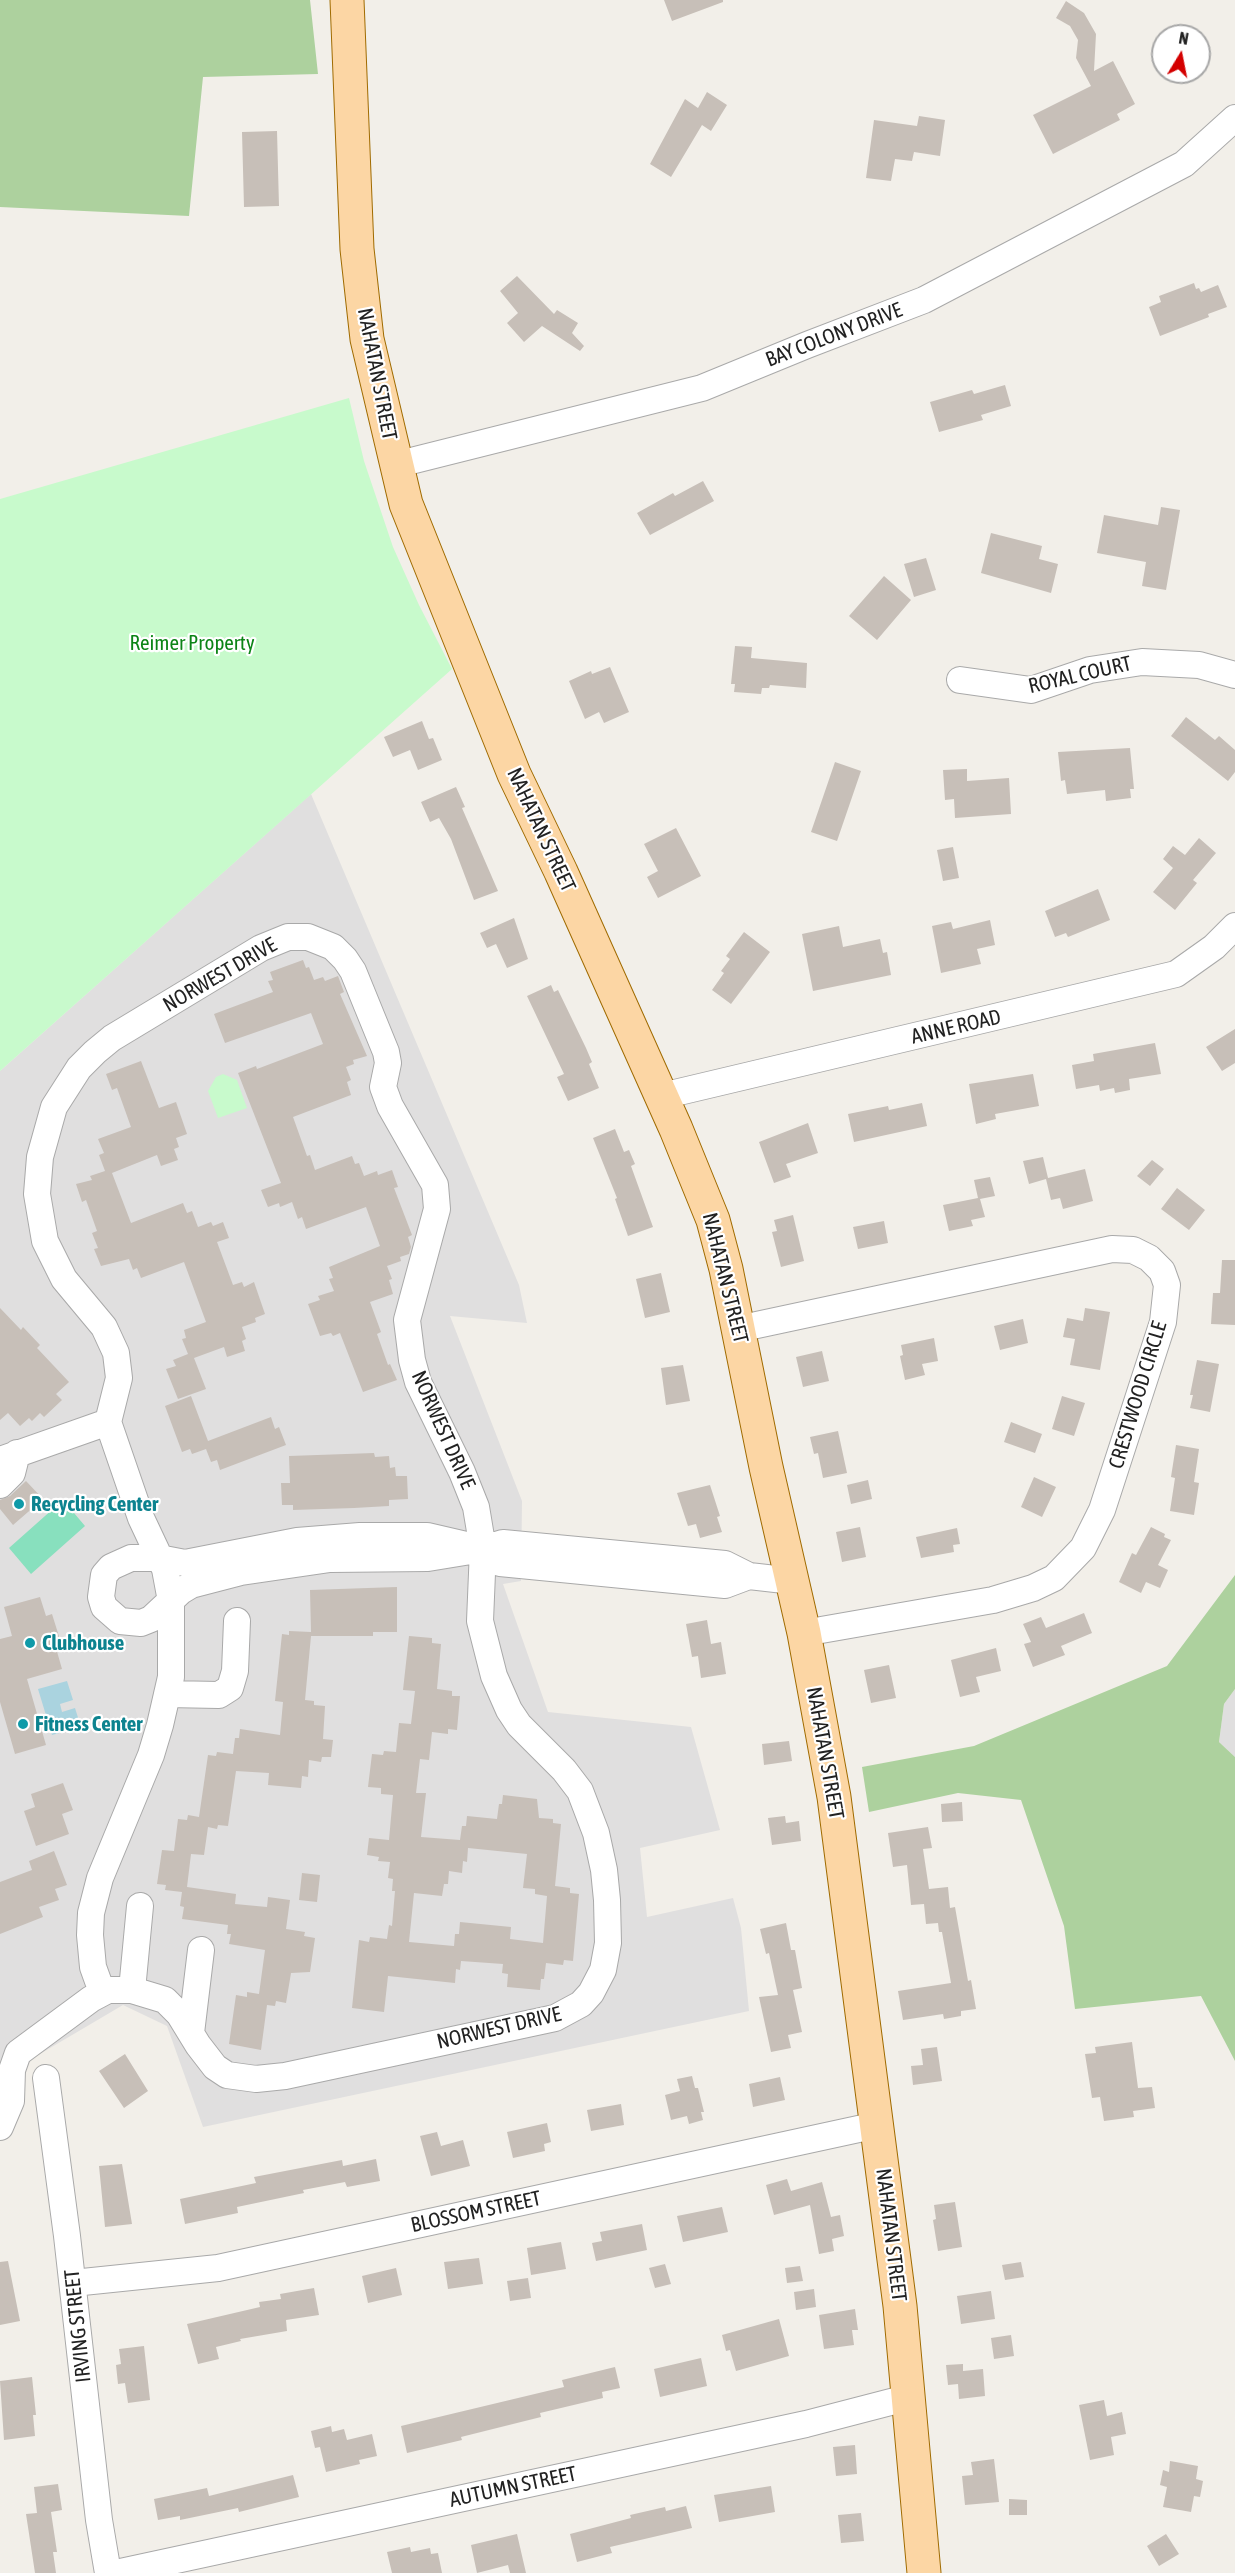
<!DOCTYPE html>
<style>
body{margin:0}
#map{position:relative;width:1235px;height:2573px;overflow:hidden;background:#f2efe9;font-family:"Asap Condensed",sans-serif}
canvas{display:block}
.north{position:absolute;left:1151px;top:24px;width:60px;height:60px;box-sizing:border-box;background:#fff;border:2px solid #a7a7a7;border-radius:50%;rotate:10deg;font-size:16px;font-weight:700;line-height:24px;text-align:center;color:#222}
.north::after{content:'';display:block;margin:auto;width:21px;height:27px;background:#d40000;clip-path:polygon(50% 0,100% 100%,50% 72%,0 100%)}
</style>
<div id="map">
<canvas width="1235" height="2573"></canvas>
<div class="north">N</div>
</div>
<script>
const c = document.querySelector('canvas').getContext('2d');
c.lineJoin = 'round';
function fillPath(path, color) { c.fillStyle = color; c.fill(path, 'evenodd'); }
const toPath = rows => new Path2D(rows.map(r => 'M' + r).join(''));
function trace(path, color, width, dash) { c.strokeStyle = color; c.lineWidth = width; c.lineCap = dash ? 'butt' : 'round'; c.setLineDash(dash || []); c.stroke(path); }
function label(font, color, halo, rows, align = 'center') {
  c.font = font + ' "Asap Condensed",sans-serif'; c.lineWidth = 4.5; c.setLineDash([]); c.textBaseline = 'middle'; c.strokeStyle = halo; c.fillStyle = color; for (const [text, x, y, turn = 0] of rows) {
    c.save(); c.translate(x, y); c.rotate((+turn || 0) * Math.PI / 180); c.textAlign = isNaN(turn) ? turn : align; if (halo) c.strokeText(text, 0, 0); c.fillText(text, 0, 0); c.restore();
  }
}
const residential = toPath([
 [311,794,519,1285,527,1323,450,1316,522,1501,521,1581,503,1584,548,1712,691,1727,720,1830,640,1848,647,1917,733,1898,741,1928,749,2011,203,2127,167,2026,123,2005,28,2061,0,2133,0,1071],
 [1235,1689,1235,1757,1219,1742,1224,1704]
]);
const forest = toPath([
 [0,0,310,0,318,74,203,77,189,216,0,207],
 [1235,1575,1235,1689,1224,1704,1219,1742,1235,1757,1235,2061,1201,1996,1075,2009,1064,1926,1021,1800,958,1793,869,1812,862,1767,974,1746,1167,1666]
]);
const park = toPath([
 [349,398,364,461,393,547,419,605,452,669,0,1071,0,499],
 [223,1074,237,1080,247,1108,218,1118,208,1091,216,1077]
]);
const pitch = toPath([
 [63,1500,85,1526,31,1574,9,1548]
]);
const water = toPath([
 [67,1681,73,1700,60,1704,62,1712,75,1708,81,1727,52,1735,38,1689]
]);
const building = toPath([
 [664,0,723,0,723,2,672,21],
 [1066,1,1084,13,1096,34,1094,71,1113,61,1135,104,1117,114,1120,120,1053,154,1033,115,1091,86,1076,58,1078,40,1070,26,1056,18],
 [707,92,727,105,711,131,702,125,671,177,650,164,685,99,698,108],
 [919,116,945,120,940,156,914,152,912,161,895,159,891,181,866,178,874,120,917,126],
 [277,131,279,206,244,207,242,132],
 [517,276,554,314,557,310,578,323,572,333,584,346,580,351,542,326,524,342,507,323,518,313,500,291],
 [1194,283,1196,289,1199,288,1201,292,1218,285,1227,307,1208,314,1209,317,1160,336,1149,307,1161,302,1159,296],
 [1005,385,1011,406,981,415,983,420,939,432,930,402,972,390,974,394],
 [703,481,714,501,650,535,637,513,673,493,675,496],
 [1161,507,1180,510,1166,590,1142,586,1146,562,1097,553,1104,515,1158,525],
 [991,533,1042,546,1039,559,1058,564,1051,593,981,573],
 [926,558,936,590,914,597,904,564],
 [884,576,911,600,877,640,849,616],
 [735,646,752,647,751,658,807,663,806,688,770,685,769,688,762,688,761,694,734,692,735,684,731,684],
 [610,667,629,712,604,723,599,712,585,719,569,681,591,671,592,674],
 [1186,717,1215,740,1219,736,1235,750,1235,772,1228,781,1171,736],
 [422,721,429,739,433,738,442,760,418,770,410,750,393,757,384,737],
 [1130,748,1134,789,1130,789,1131,798,1106,801,1105,790,1067,794,1065,780,1061,781,1058,752],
 [835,762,861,771,837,841,811,832],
 [967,769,967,781,1009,778,1011,814,955,818,954,799,945,800,943,770],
 [456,787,465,807,462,808,498,891,474,900,451,839,439,818,430,822,421,802],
 [676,828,701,876,658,898,647,877,658,871,644,844],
 [1199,838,1216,853,1193,880,1197,883,1175,910,1153,892,1173,868,1163,859,1173,846,1185,855],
 [953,847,959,878,943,881,937,850],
 [1098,889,1110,920,1068,937,1066,933,1055,937,1045,911],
 [514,918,528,959,507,968,496,944,487,948,480,933],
 [990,920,995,945,977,949,981,964,941,973,932,926,951,922,953,929],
 [839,926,843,947,880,939,883,953,887,952,891,975,813,991,802,934],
 [744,932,770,952,731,1004,712,990,724,973,721,971,730,959,726,956],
 [303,960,306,968,309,967,314,980,323,977,325,981,338,976,344,992,340,994,367,1056,353,1060,354,1064,346,1067,351,1080,347,1082,351,1095,293,1117,307,1156,310,1155,315,1170,352,1156,355,1164,359,1163,364,1176,377,1171,378,1175,392,1170,398,1187,394,1188,412,1235,408,1237,411,1247,409,1254,400,1257,401,1261,387,1266,392,1279,389,1280,393,1294,370,1302,381,1332,377,1334,388,1365,390,1364,397,1380,363,1392,340,1333,333,1336,331,1333,320,1336,308,1304,320,1300,318,1296,334,1291,329,1279,333,1278,329,1267,380,1246,366,1207,306,1229,302,1217,298,1219,292,1202,280,1207,279,1203,268,1207,261,1190,281,1183,238,1073,256,1066,257,1069,323,1044,311,1013,225,1043,214,1014,273,992,268,981,273,980,270,972],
 [551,985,554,992,558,990,586,1048,592,1062,589,1064,599,1088,568,1101,557,1077,564,1074,527,996],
 [1235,1029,1235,1063,1222,1071,1206,1047],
 [1155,1043,1161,1074,1129,1079,1130,1090,1115,1093,1114,1088,1100,1091,1099,1085,1076,1089,1072,1065,1094,1061,1093,1054],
 [141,1061,159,1108,176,1102,187,1134,176,1138,179,1147,174,1149,178,1160,161,1166,157,1155,112,1173,131,1223,183,1203,187,1213,192,1211,198,1227,211,1222,213,1226,223,1222,229,1238,217,1242,233,1285,242,1282,244,1287,254,1282,265,1314,255,1318,256,1322,242,1327,246,1339,242,1341,245,1351,227,1357,224,1347,194,1358,206,1389,178,1399,166,1369,176,1366,173,1360,188,1354,182,1339,186,1338,184,1330,206,1322,184,1262,141,1278,137,1268,133,1270,129,1259,101,1266,94,1249,98,1248,92,1233,97,1231,86,1200,82,1202,76,1184,92,1180,90,1176,105,1171,99,1155,104,1153,98,1139,131,1127,117,1088,112,1090,106,1074],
 [1033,1074,1039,1106,995,1114,996,1119,976,1124,969,1084],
 [922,1103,927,1126,854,1142,848,1114,888,1106,889,1110],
 [808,1123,818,1153,786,1164,791,1177,774,1183,759,1142],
 [615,1129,624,1152,629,1150,635,1164,631,1166,653,1227,628,1236,615,1199,617,1198,593,1138],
 [1043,1157,1048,1178,1085,1169,1093,1201,1063,1209,1060,1198,1051,1200,1046,1179,1029,1184,1023,1161],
 [1152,1160,1164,1169,1150,1186,1137,1176],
 [990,1177,995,1196,980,1199,985,1217,971,1220,973,1226,949,1231,943,1205,978,1198,974,1180],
 [1177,1188,1205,1210,1189,1230,1161,1209],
 [793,1215,804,1261,781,1267,772,1232,777,1231,774,1220],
 [884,1221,888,1243,858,1249,853,1227],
 [1222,1260,1235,1260,1235,1325,1211,1324,1213,1293,1220,1293],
 [661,1273,670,1312,645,1318,636,1279],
 [0,1308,21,1330,23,1327,40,1345,37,1348,69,1382,56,1394,62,1400,44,1417,40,1413,32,1421,29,1418,20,1426,8,1413,0,1420],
 [1085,1308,1110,1312,1100,1370,1070,1365,1075,1339,1063,1337,1067,1318,1083,1321],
 [1023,1319,1028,1343,1000,1350,994,1326],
 [934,1338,938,1361,922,1364,925,1375,905,1380,900,1356,903,1355,901,1345],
 [822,1351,829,1381,803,1387,796,1357],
 [1197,1360,1219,1364,1210,1412,1190,1408,1193,1395,1190,1395],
 [683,1365,690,1401,666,1405,661,1368],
 [191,1396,208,1441,271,1417,275,1429,279,1427,286,1445,220,1470,217,1460,211,1462,206,1449,192,1454,190,1449,182,1452,165,1406],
 [1062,1396,1085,1403,1074,1436,1052,1429],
 [1011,1422,1042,1434,1035,1453,1004,1442],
 [838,1431,847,1473,823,1478,818,1453,814,1454,810,1437],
 [1176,1445,1199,1449,1194,1482,1199,1483,1194,1515,1170,1511,1175,1478,1171,1477],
 [374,1453,375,1457,389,1456,390,1468,395,1467,396,1476,407,1476,408,1499,389,1500,389,1506,354,1508,293,1510,293,1505,282,1505,281,1483,290,1483,289,1456],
 [1034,1477,1056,1487,1042,1517,1021,1507],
 [868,1480,872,1499,851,1504,847,1485],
 [26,1481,43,1499,13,1525,0,1509,0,1500,10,1496],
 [710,1485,720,1516,717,1517,722,1532,700,1538,696,1524,688,1526,677,1493],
 [860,1527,866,1557,842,1562,836,1532],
 [1151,1527,1165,1534,1164,1537,1171,1540,1158,1565,1168,1570,1160,1588,1146,1582,1141,1593,1119,1582,1132,1553,1136,1555],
 [957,1528,960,1544,953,1545,954,1552,921,1558,916,1537],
 [397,1587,397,1632,373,1632,373,1636,311,1636,305,1700,314,1701,314,1705,325,1706,323,1739,333,1740,331,1757,322,1757,321,1762,309,1760,308,1777,302,1776,301,1788,268,1785,269,1773,236,1771,228,1826,218,1825,217,1829,208,1827,204,1855,191,1854,187,1887,236,1894,235,1904,267,1907,268,1897,290,1900,286,1929,305,1932,304,1936,315,1938,310,1972,291,1973,286,2003,276,2001,275,2006,267,2005,261,2050,229,2044,236,1995,247,1997,247,1992,259,1994,265,1950,229,1944,231,1934,227,1934,228,1925,182,1919,184,1907,180,1906,182,1892,165,1890,166,1885,157,1884,162,1850,174,1851,178,1819,187,1820,188,1815,199,1817,208,1755,216,1756,217,1752,233,1754,235,1738,239,1738,240,1729,280,1735,283,1702,275,1701,282,1634,289,1635,289,1631,311,1632,310,1590],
 [40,1597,46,1616,52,1614,62,1646,56,1648,62,1669,27,1679,46,1745,15,1754,0,1702,0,1639,12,1636,4,1607],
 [1084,1613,1092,1633,1061,1646,1065,1655,1033,1667,1024,1644,1031,1642,1023,1624,1041,1617,1046,1628],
 [707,1620,711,1644,721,1642,726,1674,701,1678,698,1656,692,1657,686,1624],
 [409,1636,432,1638,432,1643,441,1644,437,1689,452,1691,452,1696,460,1696,457,1730,448,1729,448,1734,432,1732,429,1760,420,1759,416,1793,426,1793,421,1837,460,1840,462,1826,466,1826,467,1816,497,1819,499,1804,502,1804,503,1795,537,1799,539,1818,553,1819,553,1823,561,1824,555,1886,570,1888,570,1893,579,1894,573,1961,564,1960,563,1965,546,1963,544,1979,541,1979,540,1990,507,1987,508,1974,502,1973,503,1964,461,1961,460,1970,456,1969,455,1983,388,1976,384,2012,352,2008,359,1940,369,1942,370,1937,387,1939,389,1925,392,1926,395,1891,392,1891,393,1879,388,1878,390,1862,378,1861,379,1857,367,1855,369,1838,389,1840,393,1795,381,1794,381,1788,368,1787,372,1754,383,1755,384,1751,396,1752,399,1723,411,1724,415,1691,403,1690],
 [468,1848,527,1854,523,1888,535,1889,535,1894,547,1896,543,1943,510,1939,511,1927,460,1922,459,1934,455,1934,454,1946,409,1942,414,1893,442,1896,444,1884,448,1884,449,1871,462,1873,463,1861,467,1862],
 [996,1648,1001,1671,976,1677,980,1692,960,1697,951,1660],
 [889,1665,896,1698,871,1703,864,1670],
 [789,1741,792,1761,764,1765,762,1744],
 [63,1783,73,1810,62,1814,69,1834,36,1846,24,1811,35,1807,31,1794],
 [962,1802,963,1821,942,1822,941,1804],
 [785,1816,786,1823,799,1821,801,1841,772,1845,768,1818],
 [928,1827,932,1848,923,1849,929,1889,948,1887,950,1908,955,1907,968,1981,971,1980,976,2009,961,2011,961,2016,944,2019,943,2014,903,2020,898,1991,951,1983,942,1932,939,1932,938,1923,926,1924,924,1904,911,1905,907,1865,893,1867,888,1833],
 [54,1851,67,1885,55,1889,59,1900,39,1907,43,1917,0,1934,0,1882,32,1870,29,1861],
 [302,1873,320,1875,317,1902,299,1900],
 [786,1923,791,1950,795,1950,802,1988,793,1990,802,2032,788,2035,791,2048,771,2052,759,1997,778,1995,769,1953,766,1954,760,1929],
 [1132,2042,1138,2088,1152,2087,1155,2108,1133,2111,1134,2117,1104,2121,1100,2097,1092,2098,1085,2054,1096,2053,1095,2047],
 [937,2047,942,2081,913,2085,911,2066,923,2065,921,2049],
 [125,2054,148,2091,124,2108,99,2071],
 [692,2076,695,2088,698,2088,704,2112,701,2112,703,2120,689,2124,687,2116,671,2120,665,2095,680,2091,677,2079],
 [780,2077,785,2100,753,2107,749,2084],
 [621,2104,624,2125,591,2131,587,2110],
 [547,2123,551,2142,544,2144,545,2151,513,2158,507,2132],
 [437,2132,441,2146,463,2140,470,2166,431,2176,420,2136],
 [376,2159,380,2181,347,2187,345,2182,303,2190,304,2193,237,2207,238,2213,185,2224,180,2199,256,2183,254,2177,342,2160,343,2166],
 [122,2164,132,2224,105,2227,99,2166],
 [787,2179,791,2191,822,2182,831,2217,840,2215,844,2236,832,2239,834,2251,819,2254,810,2205,774,2215,766,2185],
 [955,2202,962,2247,938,2251,933,2220,936,2219,934,2205],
 [722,2207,728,2232,683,2242,677,2216],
 [642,2224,647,2250,596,2261,592,2243,602,2241,600,2232],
 [561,2242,566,2269,531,2275,527,2248],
 [479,2258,483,2284,448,2289,444,2262],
 [8,2261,20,2321,0,2325,0,2262],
 [1021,2262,1024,2277,1005,2280,1002,2265],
 [665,2264,671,2284,655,2288,649,2268],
 [800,2266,803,2281,787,2283,785,2268],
 [396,2268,402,2295,368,2303,362,2276],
 [528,2278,531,2298,510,2301,507,2281],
 [314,2288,319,2315,286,2320,287,2331,240,2339,241,2341,216,2347,219,2359,198,2364,187,2324,260,2307,259,2302,281,2299,280,2294],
 [814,2289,816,2307,796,2310,794,2292],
 [991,2291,995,2319,961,2324,957,2296],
 [855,2309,858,2330,852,2330,854,2345,824,2349,819,2315],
 [779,2319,789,2356,736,2371,730,2350,726,2351,722,2335],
 [1011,2335,1014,2356,994,2359,991,2338],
 [144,2346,150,2400,128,2403,125,2383,118,2384,116,2365,121,2364,119,2349],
 [701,2358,707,2386,660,2397,654,2369],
 [963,2364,963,2371,983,2369,985,2396,959,2399,958,2384,948,2385,946,2365],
 [615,2367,620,2388,602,2392,603,2398,540,2413,541,2417,461,2437,462,2440,407,2453,401,2426,564,2387,562,2380],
 [32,2377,36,2415,33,2415,35,2436,4,2440,0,2381],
 [1104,2400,1107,2416,1122,2412,1126,2434,1111,2437,1114,2455,1090,2460,1079,2405],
 [331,2426,332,2432,344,2429,347,2440,372,2434,377,2456,359,2460,360,2464,326,2472,320,2447,315,2448,311,2431],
 [855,2445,857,2474,836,2476,833,2447],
 [994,2459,999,2502,965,2505,962,2476,973,2475,971,2462],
 [1170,2461,1198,2466,1196,2479,1203,2481,1200,2497,1194,2496,1191,2512,1163,2507,1167,2487,1160,2485,1163,2470,1169,2472],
 [293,2475,299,2497,239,2512,238,2508,180,2520,180,2516,158,2520,154,2499,207,2488,209,2496],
 [58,2484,62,2510,51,2512,57,2552,53,2552,56,2573,35,2573,26,2514,37,2513,34,2487],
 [771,2486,775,2512,719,2522,714,2495],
 [1009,2499,1027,2500,1027,2515,1009,2515],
 [686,2506,692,2528,610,2547,612,2553,577,2562,570,2534,631,2518,630,2515,665,2507,666,2511],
 [861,2513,864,2541,841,2543,838,2515],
 [517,2534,526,2573,510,2573,508,2565,477,2573,471,2545],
 [1166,2534,1179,2554,1159,2566,1147,2546],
 [410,2547,411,2552,430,2548,431,2554,438,2553,442,2573,392,2573,387,2552]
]);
const minor = toPath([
 [395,465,702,388,807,345,924,300,1184,164,1235,118],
 [960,680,1031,690,1090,670,1142,662,1199,665,1235,675],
 [662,1096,1176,974,1214,947,1235,926],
 [738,1329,1112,1249,1133,1250,1149,1258,1162,1271,1167,1285,1163,1322,1102,1510,1083,1548,1054,1578,1033,1588,993,1600,804,1633],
 [0,1460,108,1422],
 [0,1485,12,1473,17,1453],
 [749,1576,725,1585,500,1563,483,1549,427,1536,360,1536,297,1541,185,1563,159,1558,131,1558,111,1567,104,1575,101,1597,104,1607,120,1621,141,1623,151,1619,181,1591,191,1585,241,1572,330,1559,428,1558,483,1549,503,1543,725,1564,749,1576,793,1581],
 [167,1694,219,1695,230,1688,235,1671,237,1621],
 [132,1990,140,1906],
 [191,2033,201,1950],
 [46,2078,67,2236,99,2520,108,2573],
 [0,2127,11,2101,12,2070,18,2053,91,1999,108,1990,132,1990,165,2000,179,2014,198,2045,215,2067,227,2075,256,2079,285,2076,555,2018,581,2004,591,1993,603,1970,608,1943,607,1900,604,1870,596,1833,580,1791,564,1770,519,1725,509,1710,494,1676,480,1621,483,1549,476,1507,462,1472,418,1382,412,1360,407,1320,437,1209,435,1185,390,1106,383,1087,388,1063,386,1052,353,971,345,959,333,947,308,937,288,937,261,948,112,1038,95,1052,79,1068,54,1107,40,1157,37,1194,45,1241,64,1279,104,1327,116,1353,119,1378,108,1422,141,1518,165,1569,171,1601,171,1677,160,1725,151,1755,100,1878,91,1913,90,1935,93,1967,102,1992],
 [73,2283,218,2268,877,2125],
 [116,2573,806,2424,910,2397]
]);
const major = toPath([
 [347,0,357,249,367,339,406,504,514,774,561,872,676,1129,713,1220,726,1269,766,1467,804,1633,834,1797,900,2306,924,2573]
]);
const markers = [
 [19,1504,6,"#0f9aa8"],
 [30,1643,6,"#0f9aa8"],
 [23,1724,6,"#0f9aa8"]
];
const streetNames = [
 ["BAY COLONY DRIVE",834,335,-21],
 ["NAHATAN STREET",377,374,79],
 ["ROYAL COURT",1080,675,-13],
 ["NAHATAN STREET",541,830,65],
 ["NORWEST DRIVE",220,975,-30],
 ["ANNE ROAD",956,1027,-13],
 ["NAHATAN STREET",725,1278,76],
 ["CRESTWOOD CIRCLE",1138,1395,-73],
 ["NORWEST DRIVE",443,1430,66],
 ["NAHATAN STREET",825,1753,80],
 ["NORWEST DRIVE",499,2028,-13],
 ["BLOSSOM STREET",476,2212,-12],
 ["NAHATAN STREET",891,2235,83],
 ["IRVING STREET",78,2326,-96],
 ["AUTUMN STREET",513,2487,-12]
];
const parkNames = [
 ["Reimer Property",192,643]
];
const cultureNames = [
 ["Recycling Center",31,1504],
 ["Clubhouse",42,1643],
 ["Fitness Center",35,1724]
];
fillPath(residential, '#e0dfdf');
fillPath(forest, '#add19e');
fillPath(park, '#c8facc');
fillPath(pitch, '#88e0be');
fillPath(water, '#aad3df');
fillPath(building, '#c7bfb8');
trace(minor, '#a9a9a9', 28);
trace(major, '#a06b00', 35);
trace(minor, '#fff', 26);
trace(major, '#fcd6a4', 33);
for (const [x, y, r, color] of markers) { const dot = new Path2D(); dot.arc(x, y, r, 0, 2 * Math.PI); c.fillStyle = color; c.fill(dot); trace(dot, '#fff', 2); }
label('21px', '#222', '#fff', streetNames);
label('21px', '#0c8416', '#fff', parkNames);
label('bold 21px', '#0d838f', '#fff', cultureNames, 'left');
</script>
